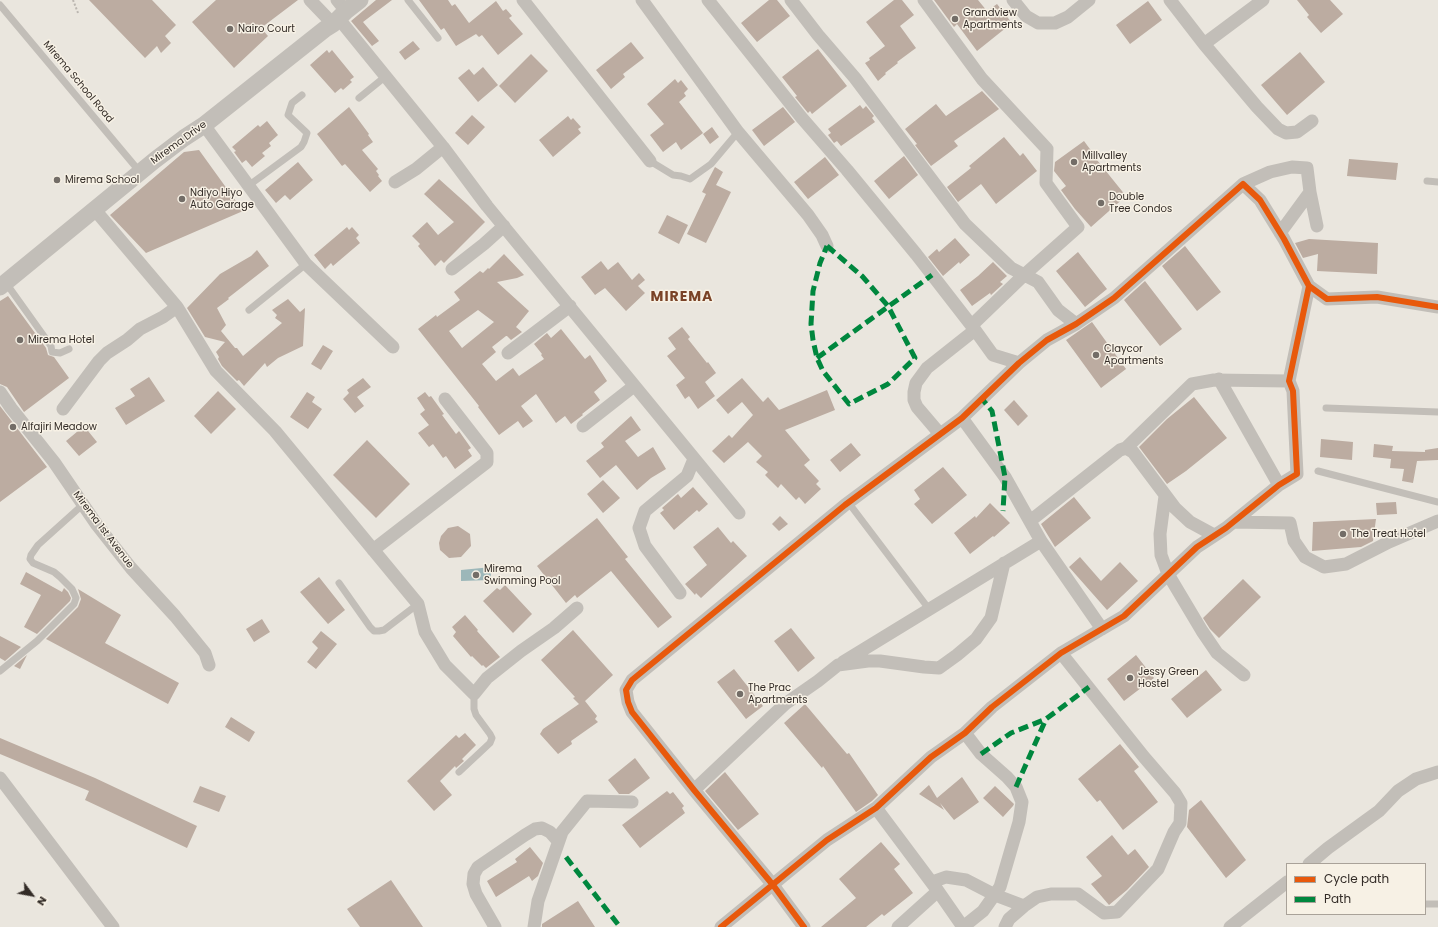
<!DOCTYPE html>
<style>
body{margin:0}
#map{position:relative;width:1438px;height:927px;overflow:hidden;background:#eae6de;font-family:Poppins,sans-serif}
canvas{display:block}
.legend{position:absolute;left:1286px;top:863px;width:140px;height:52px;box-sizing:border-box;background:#f7f1e5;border:1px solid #a9a299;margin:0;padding:5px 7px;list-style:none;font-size:12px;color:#332c27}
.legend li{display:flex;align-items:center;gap:8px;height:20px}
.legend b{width:20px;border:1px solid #a9a299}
.north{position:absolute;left:12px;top:875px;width:40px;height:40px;-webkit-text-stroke:3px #f7f1e5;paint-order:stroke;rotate:122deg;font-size:11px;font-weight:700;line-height:16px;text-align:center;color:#332c27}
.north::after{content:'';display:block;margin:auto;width:14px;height:18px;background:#332c27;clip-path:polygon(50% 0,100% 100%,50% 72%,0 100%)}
</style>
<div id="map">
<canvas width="1438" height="927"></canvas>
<ul class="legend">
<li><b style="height:5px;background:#e8590c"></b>Cycle path</li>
<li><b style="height:5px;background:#00873e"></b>Path</li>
</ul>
<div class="north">N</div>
</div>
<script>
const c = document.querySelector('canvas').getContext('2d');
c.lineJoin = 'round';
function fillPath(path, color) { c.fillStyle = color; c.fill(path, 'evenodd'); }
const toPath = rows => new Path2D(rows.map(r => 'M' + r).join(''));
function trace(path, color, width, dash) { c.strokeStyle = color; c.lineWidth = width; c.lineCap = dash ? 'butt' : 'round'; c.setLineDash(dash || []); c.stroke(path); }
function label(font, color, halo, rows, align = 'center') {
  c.font = font + ' Poppins,sans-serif'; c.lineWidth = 3; c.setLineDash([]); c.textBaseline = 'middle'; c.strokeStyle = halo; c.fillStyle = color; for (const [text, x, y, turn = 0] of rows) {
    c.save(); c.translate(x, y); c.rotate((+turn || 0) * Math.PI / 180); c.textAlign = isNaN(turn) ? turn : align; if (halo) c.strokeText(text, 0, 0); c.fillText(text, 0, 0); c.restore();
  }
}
const water = toPath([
 [492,567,490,580,461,581,461,570]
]);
const building = toPath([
 [89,0,152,0,176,25,165,36,171,43,161,53,157,46,145,58],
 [216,0,298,0,261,28,268,36,234,68,192,22],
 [376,0,392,0,363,22,379,41,372,46,351,21],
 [419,0,448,0,452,6,455,4,469,23,496,1,503,11,506,9,512,16,509,18,523,34,498,55,482,35,479,37,476,34,456,46,444,28,441,30],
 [769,0,777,0,790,16,757,42,741,23],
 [894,0,902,0,914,15,900,26,916,48,897,62,898,63,885,73,886,74,878,81,865,63,870,60,869,58,885,46,866,22],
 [934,0,978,0,987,11,997,4,1012,23,977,51,957,24,954,27],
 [1297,0,1330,0,1343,14,1321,33,1307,17,1309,15],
 [1148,1,1162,20,1130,44,1116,25],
 [413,41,420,49,405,60,399,52],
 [631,42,644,58,623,74,625,77,611,89,596,70],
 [818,49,847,86,812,114,810,111,808,113,795,97,797,96,782,77],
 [327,50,329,53,332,50,354,77,350,80,352,82,343,90,341,88,335,93,310,65],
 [1300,52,1325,82,1287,115,1261,85],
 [531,54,548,71,515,103,499,86],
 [483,67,498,85,478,102,458,78,469,69,474,75],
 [675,79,678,83,681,80,688,89,684,93,686,96,679,102,703,133,681,150,676,142,663,152,650,135,664,124,647,104],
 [982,91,999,109,954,141,958,146,931,166,915,145,917,144,905,129,936,104,946,116],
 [860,105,863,109,866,106,874,116,872,118,875,122,841,146,837,141,834,143,828,135,831,133,828,129],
 [349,107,369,134,368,135,373,142,362,150,378,169,376,171,379,175,378,176,382,181,370,192,345,164,342,166,317,134],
 [783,107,795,122,764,146,752,130],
 [472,115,485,127,468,145,455,133],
 [568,116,571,120,573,118,581,127,578,129,581,133,553,157,539,140],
 [267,121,278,135,269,143,271,146,262,153,265,156,252,167,246,160,242,163,234,152,236,151,232,147,258,125,260,127],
 [712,127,719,137,710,144,703,134],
 [1004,137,1020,156,1023,153,1037,171,996,204,981,184,958,202,947,187,971,168,969,166],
 [1084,141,1098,160,1097,160,1126,196,1091,227,1075,209,1061,190,1066,186,1054,171,1055,162],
 [199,150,243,211,146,253,110,215,184,152],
 [904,156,918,175,889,199,874,181],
 [825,157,839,175,808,199,794,182],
 [1349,159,1398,163,1396,180,1347,176],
 [298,162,313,180,290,200,285,195,276,203,265,190],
 [715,167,723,172,716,185,731,192,706,243,687,234,706,194,702,192],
 [439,179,468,205,485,222,444,263,441,260,435,266,418,246,420,244,412,236,427,222,438,235,454,222,424,194],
 [667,215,688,225,679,244,658,233],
 [347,227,349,230,352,227,359,235,356,238,360,243,333,266,331,263,325,269,314,255],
 [955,238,970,255,960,264,959,262,943,276,928,257,937,249,939,252],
 [1309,239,1378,243,1377,274,1317,271,1318,254,1303,258,1295,243],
 [1185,246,1221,292,1197,311,1162,266],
 [257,250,269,266,228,298,229,299,217,308,226,325,221,331,235,348,237,348,243,356,282,323,275,318,277,315,272,310,288,299,300,312,305,308,303,346,278,358,267,367,265,363,244,386,239,380,237,381,222,366,218,359,219,357,216,352,225,342,205,337,187,308,220,274,251,256],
 [1078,252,1107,289,1085,307,1056,271],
 [504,254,524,275,517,278,497,282,529,311,516,327,522,332,511,340,507,336,506,336,492,347,496,352,482,364,496,381,513,368,519,376,544,359,541,355,542,354,534,344,547,333,551,338,561,329,585,359,590,355,607,381,594,392,600,400,582,414,583,415,571,424,565,416,556,423,536,394,521,406,533,421,523,428,518,421,499,435,478,407,479,406,418,329,436,315,437,317,460,300,454,292,480,271,483,273,488,268,489,269],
 [478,310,494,322,462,348,449,331],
 [601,261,608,270,618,262,632,280,639,273,645,280,638,286,645,293,626,311,605,288,595,295,581,277],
 [993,262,1007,276,1000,282,1003,284,991,295,990,293,972,306,960,290,978,276],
 [1145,281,1182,329,1160,346,1124,300],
 [8,296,46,348,48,355,54,357,69,378,24,412,7,387,0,384,0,301],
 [1092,322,1126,369,1101,388,1066,340],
 [682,327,690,337,688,339,707,363,708,362,716,373,705,382,715,396,698,409,689,396,685,399,676,385,685,378,667,356,676,349,668,338],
 [323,345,333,351,321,370,311,364],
 [149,377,165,401,126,425,115,408,135,396,130,389],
 [363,378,371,387,357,397,364,406,355,413,343,399,349,393,347,390],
 [742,378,763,402,768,397,779,410,827,390,835,410,785,430,810,460,804,465,819,481,816,484,821,489,805,504,799,497,796,500,781,484,778,488,765,475,768,472,756,462,762,456,748,442,724,463,712,451,729,435,732,438,753,415,742,402,728,414,716,400],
 [218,391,236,409,211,434,194,416],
 [307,392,315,397,312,402,322,409,308,429,290,417],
 [425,392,429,397,431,396,444,414,442,415,456,434,459,431,471,448,468,450,472,456,455,469,446,456,443,458,433,444,429,447,418,433,429,425,420,414,425,410,417,398],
 [1194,397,1227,438,1186,471,1167,484,1139,447,1167,419],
 [1014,400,1028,416,1018,426,1004,410],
 [0,406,47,467,0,502],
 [631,416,641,430,625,441,638,457,653,447,666,469,651,478,637,490,616,465,600,478,586,461,604,447,601,443],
 [84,426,97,442,79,456,66,441],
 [1321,439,1353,442,1352,460,1320,457],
 [367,440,410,484,376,518,333,475],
 [851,443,861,455,840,472,830,460],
 [1374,444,1393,446,1392,451,1425,452,1425,450,1438,448,1438,460,1417,461,1413,483,1402,481,1404,469,1390,468,1391,459,1373,457],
 [943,467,967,495,932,524,914,504,920,499,914,490],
 [603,480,620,498,603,513,587,494],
 [693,487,708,504,699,512,697,510,674,530,660,513,664,510,662,508,678,494,681,498],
 [1074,497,1091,518,1055,547,1041,524],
 [1396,502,1397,514,1377,515,1376,503],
 [990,503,1010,523,994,537,993,536,970,554,954,533,975,516,976,518],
 [780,516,788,524,779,531,772,524],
 [597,518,628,557,625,559,672,617,658,628,611,571,577,598,575,595,566,603,537,566],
 [1376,519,1373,541,1361,547,1312,551,1313,522],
 [458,526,470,534,471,546,461,557,449,558,440,550,439,543,441,536,448,528],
 [718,527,731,543,733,541,747,556,701,598,696,593,695,595,685,584,707,565,693,547],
 [1080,557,1101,581,1120,562,1138,581,1107,610,1069,567],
 [26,572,62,592,64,588,68,592,71,598,70,601,37,634,24,627,41,595,20,584],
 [319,577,345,610,328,624,300,592],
 [1243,579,1261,597,1219,638,1210,629,1203,618],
 [505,585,532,614,513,633,483,601,497,588,500,590],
 [78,589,121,615,105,643,179,683,168,704,46,639,78,607,81,599],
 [465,615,478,630,477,631,500,657,486,668,483,665,482,666,472,656,471,657,453,636,456,632,452,627],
 [262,619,270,632,254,642,246,629],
 [791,628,815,658,798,672,774,641],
 [573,630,613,675,585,701,597,716,595,719,598,722,571,741,572,744,558,754,540,734,543,729,579,704,573,698,575,697,541,660],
 [321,631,337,644,316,669,307,662,318,648,312,642],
 [0,636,21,647,5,661,0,658],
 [27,655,20,669,14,666],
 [1136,655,1154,678,1124,701,1107,679],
 [734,669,763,706,746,719,717,682],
 [1206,670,1222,690,1187,718,1171,699],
 [805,704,847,754,849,753,878,795,872,801,856,812,823,766,822,768,784,723],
 [231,717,255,732,249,742,225,727],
 [465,733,476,745,462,759,464,761,456,768,455,766,440,781,452,795,434,811,407,781,456,735,459,738],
 [0,738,95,778,197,826,187,848,85,800,89,791,0,754],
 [1120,744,1139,767,1134,771,1158,802,1123,830,1100,800,1097,802,1078,779],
 [635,758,650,778,629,794,619,794,608,780],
 [725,772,759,814,738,830,705,791],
 [962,777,979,802,954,820,940,803,944,810,919,794,929,785,937,798],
 [200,786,226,796,219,812,193,802],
 [995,786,1014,804,1013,806,1003,817,983,798],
 [667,791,670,794,673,792,684,806,682,808,685,813,640,848,622,825],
 [1201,800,1246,860,1226,878,1187,827,1189,810],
 [1112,835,1128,855,1135,849,1149,867,1127,890,1109,905,1091,884,1102,876,1086,857],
 [881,842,900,864,894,869,913,893,884,916,882,914,866,927,821,927,856,898,839,879],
 [530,847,543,863,538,876,532,881,529,876,496,897,487,881,517,862,515,859],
 [391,880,423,927,360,927,347,909],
 [578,901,595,927,542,927,542,924]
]);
const path = toPath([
 [73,0,78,13]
]);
const service = toPath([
 [408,0,438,38],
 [0,5,140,172],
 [359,98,386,76],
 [650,161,673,175,681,176,690,179,711,164,738,132],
 [1427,181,1438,182],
 [248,186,301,147,304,142,307,133,288,115,292,103,302,95],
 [6,283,51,346,52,352,60,353,69,349],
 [249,310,306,264],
 [1326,408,1438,412],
 [1318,471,1438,502],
 [848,502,929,609],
 [339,583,370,627,374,631,379,631,384,630,418,604],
 [0,671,37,641,74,604,76,598,72,589,60,577,54,572,33,563,30,559,31,555,38,545,78,509],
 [459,772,490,743,492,738,490,734,476,715,474,709,474,694],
 [1425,904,1438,904]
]);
const minor = toPath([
 [310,0,333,24],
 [337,0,346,11],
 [523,0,650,161],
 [642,0,738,132,808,215,822,235,827,246],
 [708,0,801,117,847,170,916,254,975,330,993,355,1019,363],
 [791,0,818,35,855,78,965,224,1011,268,1038,282,1058,310,1076,324],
 [924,0,982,79,1047,149,1046,183,1078,227,1024,275,972,325],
 [1013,0,1026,16,1038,23,1055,23,1068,17,1089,0],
 [1170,0,1204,44,1257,107,1278,129,1286,133,1297,132,1312,121],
 [339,19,443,147,487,206,739,513],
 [1204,44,1263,0],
 [204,125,306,264,393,347],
 [395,182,416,169,443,147],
 [1243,184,1270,172,1292,167,1307,168,1310,192,1317,226],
 [95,210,177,307,216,371,275,431,418,604,425,632,445,665,474,694,487,678,521,651,554,628,577,608],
 [1280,233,1310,192],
 [452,269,484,244,504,226],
 [508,353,570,306],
 [1219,379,1279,485],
 [0,392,11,408,54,462,97,525,131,568,175,616,205,653,209,665],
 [63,409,99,361,107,353,127,340,140,329,163,317,177,307],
 [962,418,1005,477,1041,541,1102,629],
 [583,426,634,386],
 [940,434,917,407,914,400,914,392,916,383,927,368,975,330],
 [1126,448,1192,384,1214,380,1289,381],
 [1165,496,1160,534,1161,555,1168,574,1202,631,1217,653,1244,675],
 [1030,521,1120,450,1126,448,1133,452,1175,508,1190,522,1214,535],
 [1234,522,1290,523,1294,541,1305,557,1324,567,1346,564,1389,542,1438,521],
 [373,550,487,462,487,453,445,399],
 [680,593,645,546,639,528,645,511,687,476,694,459],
 [843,662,1041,541],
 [0,778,113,927],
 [694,790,785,704,818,681,838,665,868,661,880,661,924,667,939,668,957,655,976,639,991,618,1004,563],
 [876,808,938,891,963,927],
 [1309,864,1328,848,1379,811,1398,791,1416,779,1438,772],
 [932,882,946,877,966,880,995,895,1024,906],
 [495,927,476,894,473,884,474,874,478,867,525,835,535,829,542,828,550,832,558,841],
 [534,927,538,901,562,832,587,801,632,802],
 [721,927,827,840,876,808,931,757,965,733,992,707,1061,653,1124,616,1197,547,1226,528,1279,485,1297,474,1293,391,1289,381,1309,286],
 [804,927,773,885,694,790,632,712,628,702,626,690,632,680,845,505,962,418,1019,363,1047,340,1076,324,1114,298,1243,184,1260,200,1284,239,1309,286,1327,299,1377,297,1438,307],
 [898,927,938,891],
 [963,927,983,911,1000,887,1019,822,1022,802,1016,787,1007,777,981,754,965,733],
 [1005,927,1009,919,1024,906,1037,897,1051,894,1078,894,1104,913,1117,912,1158,869,1174,832,1180,823,1181,803,1175,793,1144,757,1061,653],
 [1230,927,1287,882]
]);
const tertiary = toPath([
 [0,287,155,160,184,138,204,125,325,29,333,24,346,11,360,0]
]);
const quiet = toPath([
 [827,246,862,276,888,306,915,358,888,384,849,404,823,371,817,358,813,340,811,324,813,291,820,263,827,246],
 [817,358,932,275],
 [985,397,982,399,992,411,1005,477,1003,511],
 [981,754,1011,733,1046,719,1089,687],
 [1016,787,1046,719],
 [566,857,620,927]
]);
const cycleway = toPath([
 [721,927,827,840,876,808,931,757,965,733,992,707,1061,653,1124,616,1197,547,1226,528,1279,485,1297,474,1293,391,1289,381,1309,286],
 [804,927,773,885,694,790,632,712,628,702,626,690,632,680,845,505,962,418,1019,363,1047,340,1076,324,1114,298,1243,184,1260,200,1284,239,1309,286,1327,299,1377,297,1438,307]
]);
const markers = [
 [955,19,4,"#736d67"],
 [230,29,4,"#736d67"],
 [1074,162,4,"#736d67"],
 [57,180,4,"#736d67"],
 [182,199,4,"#736d67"],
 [1101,203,4,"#736d67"],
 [20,340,4,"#736d67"],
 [1096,355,4,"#736d67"],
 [13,427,4,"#736d67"],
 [1343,534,4,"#736d67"],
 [476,575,4,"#736d67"],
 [1130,678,4,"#736d67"],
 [740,694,4,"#736d67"]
];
const poiNames = [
 ["Grandview",963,13],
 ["Apartments",963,25],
 ["Nairo Court",238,29],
 ["Millvalley",1082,156],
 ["Apartments",1082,168],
 ["Mirema School",65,180],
 ["Ndiyo Hiyo",190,193],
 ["Auto Garage",190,205],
 ["Double",1109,197],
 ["Tree Condos",1109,209],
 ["Mirema Hotel",28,340],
 ["Claycor",1104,349],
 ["Apartments",1104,361],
 ["Alfajiri Meadow",21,427],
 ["The Treat Hotel",1351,534],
 ["Mirema",484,569],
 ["Swimming Pool",484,581],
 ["Jessy Green",1138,672],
 ["Hostel",1138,684],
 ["The Prac",748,688],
 ["Apartments",748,700]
];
const streetNames = [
 ["Mirema School Road",78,82,50],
 ["Mirema Drive",179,143,-36],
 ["Mirema 1st Avenue",103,530,53]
];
const districtNames = [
 ["MIREMA",682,297]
];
fillPath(water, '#9cb7b9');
fillPath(building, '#bcaca1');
trace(path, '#bbb6b0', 2, [2, 2]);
trace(service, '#c2beb8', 7);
trace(minor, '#c2beb8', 13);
trace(tertiary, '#c2beb8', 17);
trace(quiet, '#00873e', 5, [10, 5]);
trace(cycleway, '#e8590c', 6);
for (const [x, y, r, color] of markers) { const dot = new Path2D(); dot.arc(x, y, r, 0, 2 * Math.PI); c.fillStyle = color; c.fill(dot); trace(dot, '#f7f1e5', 1.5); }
label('10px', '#332c27', '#f7f1e5', poiNames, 'left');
label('10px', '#332c27', '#f7f1e5', streetNames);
c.letterSpacing = '1px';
label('bold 14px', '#7a4327', '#f7f1e5', districtNames);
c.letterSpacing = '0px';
</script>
